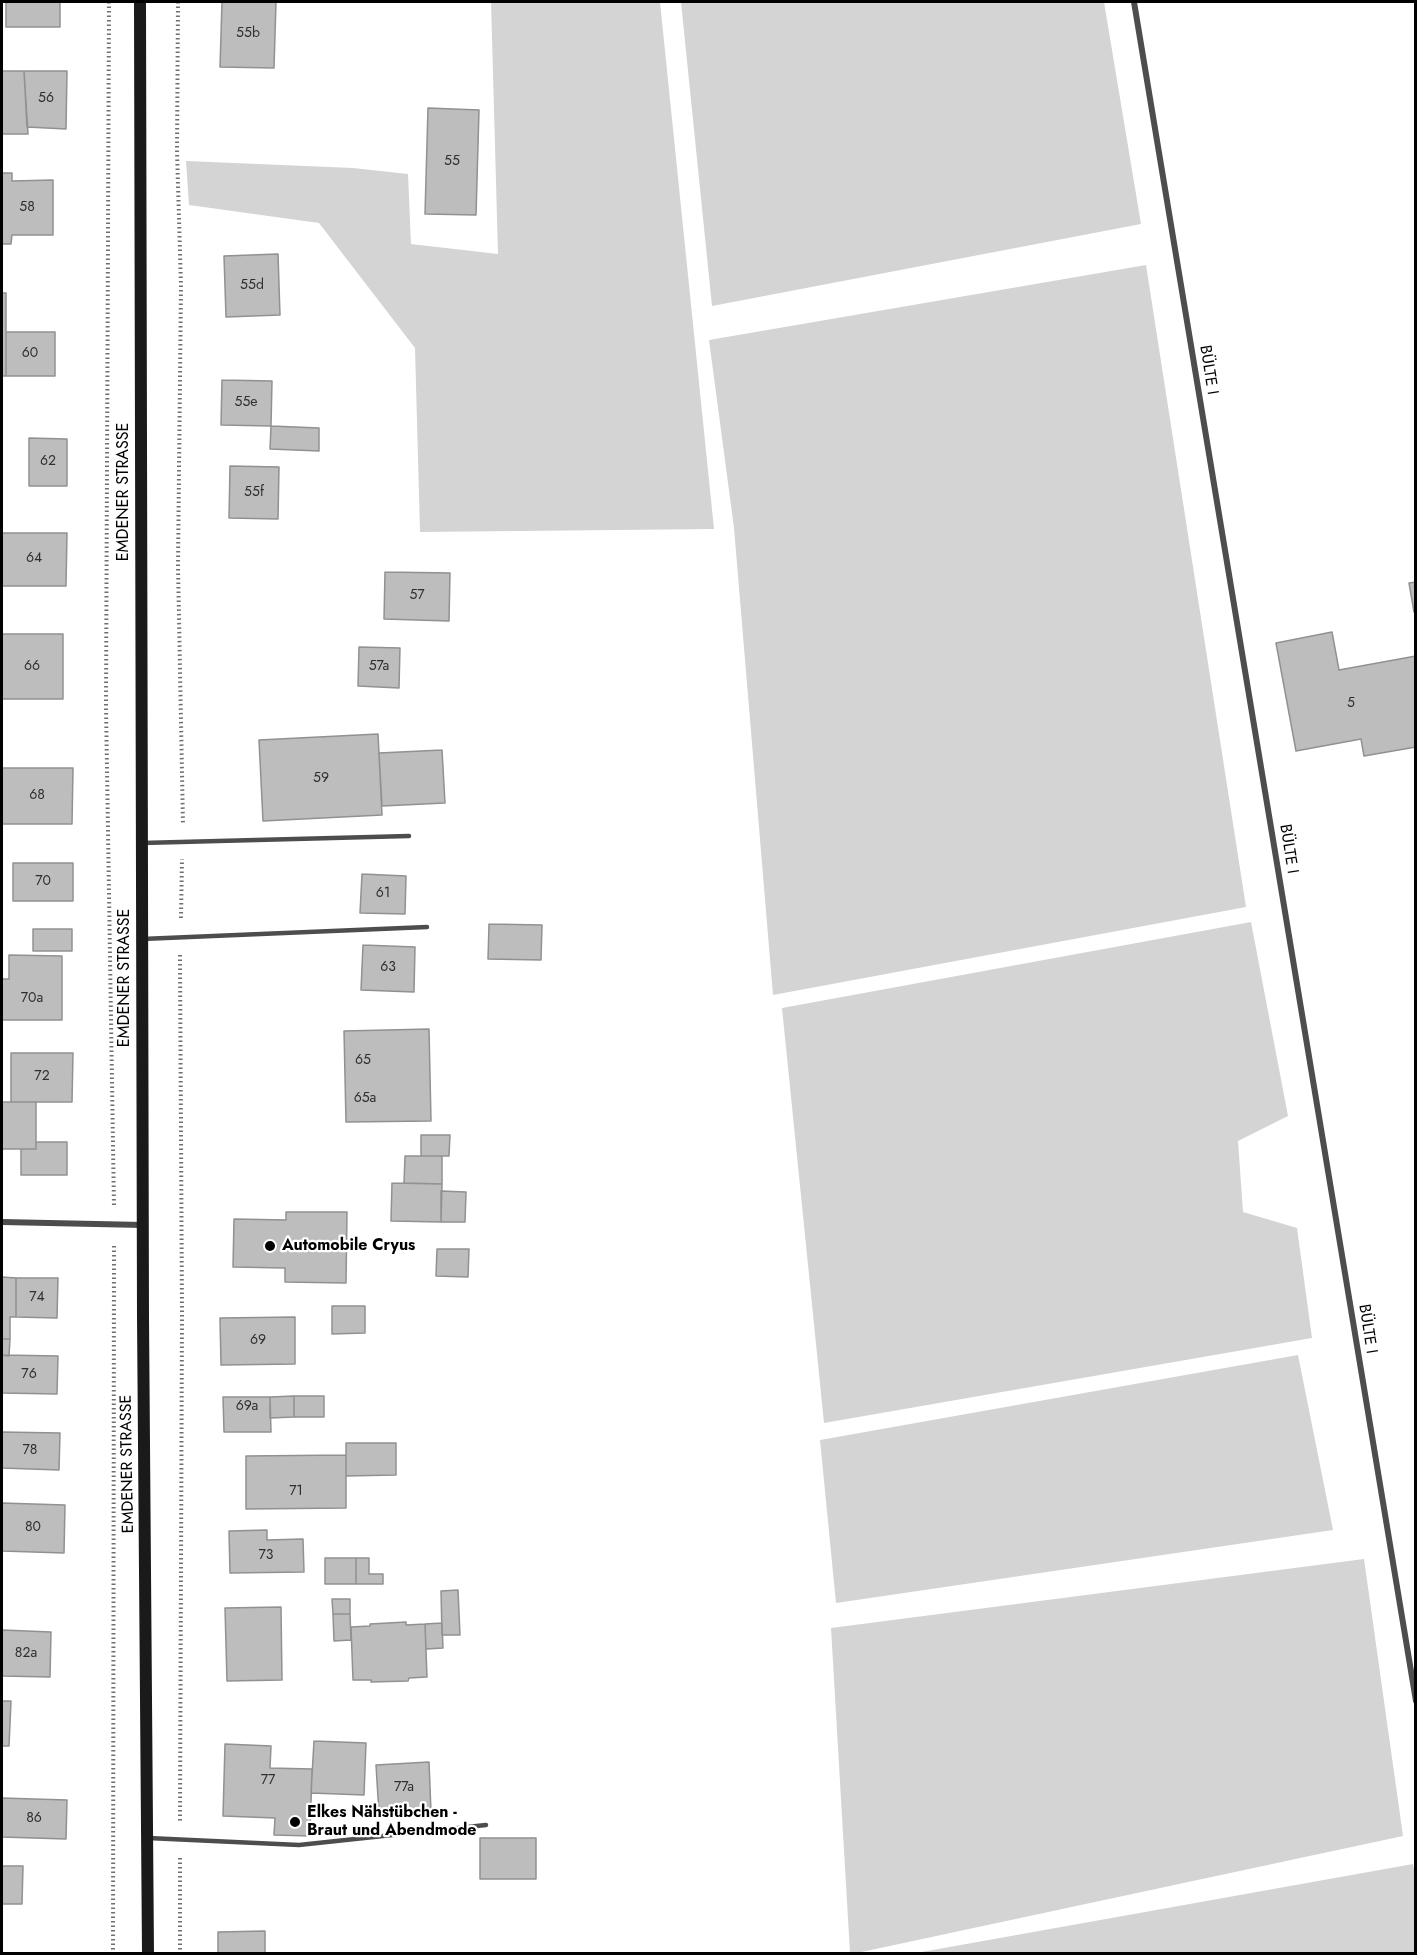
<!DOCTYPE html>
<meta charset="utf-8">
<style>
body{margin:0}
#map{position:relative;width:1417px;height:1955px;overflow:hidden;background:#fff;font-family:Jost,sans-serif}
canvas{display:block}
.frame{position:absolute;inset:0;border:3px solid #000;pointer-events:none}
</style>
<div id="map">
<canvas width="1417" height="1955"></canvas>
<div class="frame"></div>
</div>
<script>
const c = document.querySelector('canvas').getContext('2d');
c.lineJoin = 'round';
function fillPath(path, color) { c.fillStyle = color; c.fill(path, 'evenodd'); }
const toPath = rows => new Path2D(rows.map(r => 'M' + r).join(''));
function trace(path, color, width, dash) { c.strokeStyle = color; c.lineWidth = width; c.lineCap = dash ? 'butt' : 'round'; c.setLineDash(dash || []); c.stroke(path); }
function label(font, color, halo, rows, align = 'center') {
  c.font = font + ' Jost,sans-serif'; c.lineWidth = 4.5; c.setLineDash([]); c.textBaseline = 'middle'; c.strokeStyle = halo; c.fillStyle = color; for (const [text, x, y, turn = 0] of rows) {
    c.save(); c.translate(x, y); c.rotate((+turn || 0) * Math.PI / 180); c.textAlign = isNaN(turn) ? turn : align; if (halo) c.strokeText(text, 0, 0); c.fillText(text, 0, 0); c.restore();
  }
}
const green = toPath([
 [491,2,660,2,714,529,420,532,415,348,319,223,189,205,186,161,353,168,408,174,411,244,498,254],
 [681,2,1104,2,1141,224,712,306],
 [1146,265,1246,907,773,995,734,528,709,340],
 [1251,922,1288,1116,1238,1141,1243,1212,1297,1228,1312,1338,824,1423,782,1008],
 [1298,1355,1333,1530,836,1603,820,1440],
 [1364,1559,1403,1836,857,1953,850,1953,831,1628],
 [1413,1864,1416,1879,1415,1953,916,1953]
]);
const building = toPath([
 [6,2,60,2,60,27,6,27,6,2],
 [222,2,276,2,274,68,220,67,222,2],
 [2,71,24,71,28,134,2,134,2,71],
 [24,71,67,71,66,129,27,127,24,71],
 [428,108,479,110,476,215,425,214,428,108],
 [2,173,12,173,12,181,53,180,53,235,12,235,11,244,2,244,2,173],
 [278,254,280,315,226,317,224,256,278,254],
 [2,293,6,293,6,376,2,376,2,293],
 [6,332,55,332,55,376,6,376,6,332],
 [222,380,272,381,271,426,221,425,222,380],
 [271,426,319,428,319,451,270,449,271,426],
 [29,438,67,439,67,486,29,486,29,438],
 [230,466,279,467,278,519,229,518,230,466],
 [2,533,67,533,66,586,2,586,2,533],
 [385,572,450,573,449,621,384,619,385,572],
 [1416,582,1416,612,1414,612,1409,583,1416,582],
 [1332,632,1339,670,1416,656,1416,747,1364,756,1361,739,1296,751,1276,643,1332,632],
 [2,634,63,634,63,699,2,699,2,634],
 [359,647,400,648,399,688,358,686,359,647],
 [378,734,382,815,263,821,259,740,378,734],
 [442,750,445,803,382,806,379,753,442,750],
 [2,768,73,768,72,824,2,824,2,768],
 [13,863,73,863,73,901,13,901,13,863],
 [362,874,406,876,405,914,360,913,362,874],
 [489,924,542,925,541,960,488,959,489,924],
 [33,929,72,929,72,951,33,951,33,929],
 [363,945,415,947,414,992,361,990,363,945],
 [9,955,62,956,62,1020,2,1020,2,979,9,979,9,955],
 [429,1029,431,1121,346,1122,344,1031,429,1029],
 [11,1053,73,1053,72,1102,11,1102,11,1053],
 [2,1102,36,1102,36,1149,2,1149,2,1102],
 [421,1135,450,1135,449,1156,421,1156,421,1135],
 [36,1142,67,1142,67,1175,21,1175,21,1149,36,1149,36,1142],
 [405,1156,442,1156,442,1184,404,1183,405,1156],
 [392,1183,442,1184,441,1222,391,1221,392,1183],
 [441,1191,466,1192,465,1222,441,1222,441,1191],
 [286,1212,347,1212,346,1283,285,1282,285,1268,233,1267,234,1219,286,1220,286,1212],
 [437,1249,469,1249,468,1277,436,1276,437,1249],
 [2,1277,16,1278,16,1317,10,1317,10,1339,2,1339,2,1277],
 [16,1278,58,1278,57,1318,16,1317,16,1278],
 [332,1306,365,1306,365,1333,332,1334,332,1306],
 [295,1317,295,1364,221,1365,220,1318,295,1317],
 [2,1339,10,1339,9,1356,2,1355,2,1339],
 [2,1355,58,1356,57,1394,2,1393,2,1355],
 [294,1396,294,1417,270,1418,270,1397,294,1396],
 [294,1396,324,1396,324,1417,294,1417,294,1396],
 [223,1397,270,1397,271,1432,224,1432,223,1397],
 [2,1432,60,1433,59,1470,2,1468,2,1432],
 [346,1443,396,1443,396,1475,346,1476,346,1443],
 [346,1455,346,1508,246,1509,246,1456,346,1455],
 [2,1503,65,1505,64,1553,2,1551,2,1503],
 [267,1530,267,1540,303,1539,304,1572,230,1573,229,1531,267,1530],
 [325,1558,356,1558,356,1584,325,1584,325,1558],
 [356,1558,369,1558,369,1574,383,1574,383,1584,356,1584,356,1558],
 [458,1590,460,1635,442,1635,441,1591,458,1590],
 [332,1599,350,1599,350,1614,333,1614,332,1599],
 [281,1607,282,1680,227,1681,225,1608,281,1607],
 [333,1614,350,1614,351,1640,334,1641,333,1614],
 [406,1622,406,1625,425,1624,427,1677,409,1678,408,1681,371,1682,371,1680,353,1680,351,1627,370,1626,370,1624,406,1622],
 [442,1623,443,1648,426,1649,425,1624,442,1623],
 [2,1630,51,1632,50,1677,2,1676,2,1630],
 [2,1701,11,1701,9,1746,2,1746,2,1701],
 [314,1741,366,1743,364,1795,311,1793,314,1741],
 [225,1744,271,1746,270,1768,312,1769,310,1836,274,1835,275,1818,223,1816,225,1744],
 [429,1762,431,1812,379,1814,376,1765,429,1762],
 [2,1798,67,1800,66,1839,2,1837,2,1798],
 [480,1838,536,1838,536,1879,480,1879,480,1838],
 [2,1866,23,1866,22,1904,2,1904,2,1866],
 [265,1931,265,1954,218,1954,218,1932,265,1931]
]);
const path = toPath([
 [109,2,106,705,114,1207],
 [178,2,177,151,181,286,178,565,183,825],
 [181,918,182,859],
 [180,955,182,1314,180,1821],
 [113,1954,114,1244],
 [180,1954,180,1858]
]);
const lane = toPath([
 [142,843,409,836],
 [142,939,427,927],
 [148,1838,299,1845,486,1825]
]);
const street = toPath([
 [1134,2,1416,1701],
 [2,1222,143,1225]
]);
const secondary = toPath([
 [140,2,143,1317,148,1954]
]);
const markers = [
 [270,1246,6,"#000"],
 [295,1822,6,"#000"]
];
const numberNames = [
 ["55b",248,34],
 ["56",46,99],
 ["55",452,162],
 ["58",27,208],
 ["55d",252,286],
 ["60",30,354],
 ["55e",246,403],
 ["62",48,462],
 ["55f",254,493],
 ["64",34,559],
 ["57",417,596],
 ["66",32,667],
 ["57a",379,667],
 ["5",1351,704],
 ["59",321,779],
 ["68",37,796],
 ["70",43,882],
 ["61",383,894],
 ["63",388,968],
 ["70a",32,999],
 ["65",363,1061],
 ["72",42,1077],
 ["65a",365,1099],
 ["74",37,1298],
 ["69",258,1341],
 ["76",29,1375],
 ["69a",247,1407],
 ["78",30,1451],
 ["71",296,1492],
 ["80",33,1528],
 ["73",266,1556],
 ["82a",26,1654],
 ["77",268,1781],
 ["77a",404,1788],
 ["86",34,1819]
];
const streetNames = [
 ["BÜLTE I",1208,370,81],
 ["EMDENER STRASSE",124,492,-90],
 ["BÜLTE I",1288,849,81],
 ["EMDENER STRASSE",125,978,-90],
 ["BÜLTE I",1367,1329,81],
 ["EMDENER STRASSE",128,1464,-91]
];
const poiNames = [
 ["Automobile Cryus",282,1246],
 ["Elkes Nähstübchen -",307,1813],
 ["Braut und Abendmode",307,1831]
];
fillPath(green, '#d4d4d4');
fillPath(building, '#bdbdbd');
trace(building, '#919191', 1.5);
trace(path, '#6f6f6f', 4, [1.5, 3]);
trace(lane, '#4d4d4d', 4.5);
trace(street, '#4d4d4d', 6);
trace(secondary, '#1a1a1a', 12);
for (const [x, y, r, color] of markers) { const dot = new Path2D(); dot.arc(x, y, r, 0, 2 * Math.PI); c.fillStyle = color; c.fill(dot); trace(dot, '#fff', 2); }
label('14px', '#2f2f2f', null, numberNames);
label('16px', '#000', '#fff', streetNames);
label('bold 16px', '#000', '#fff', poiNames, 'left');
</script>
